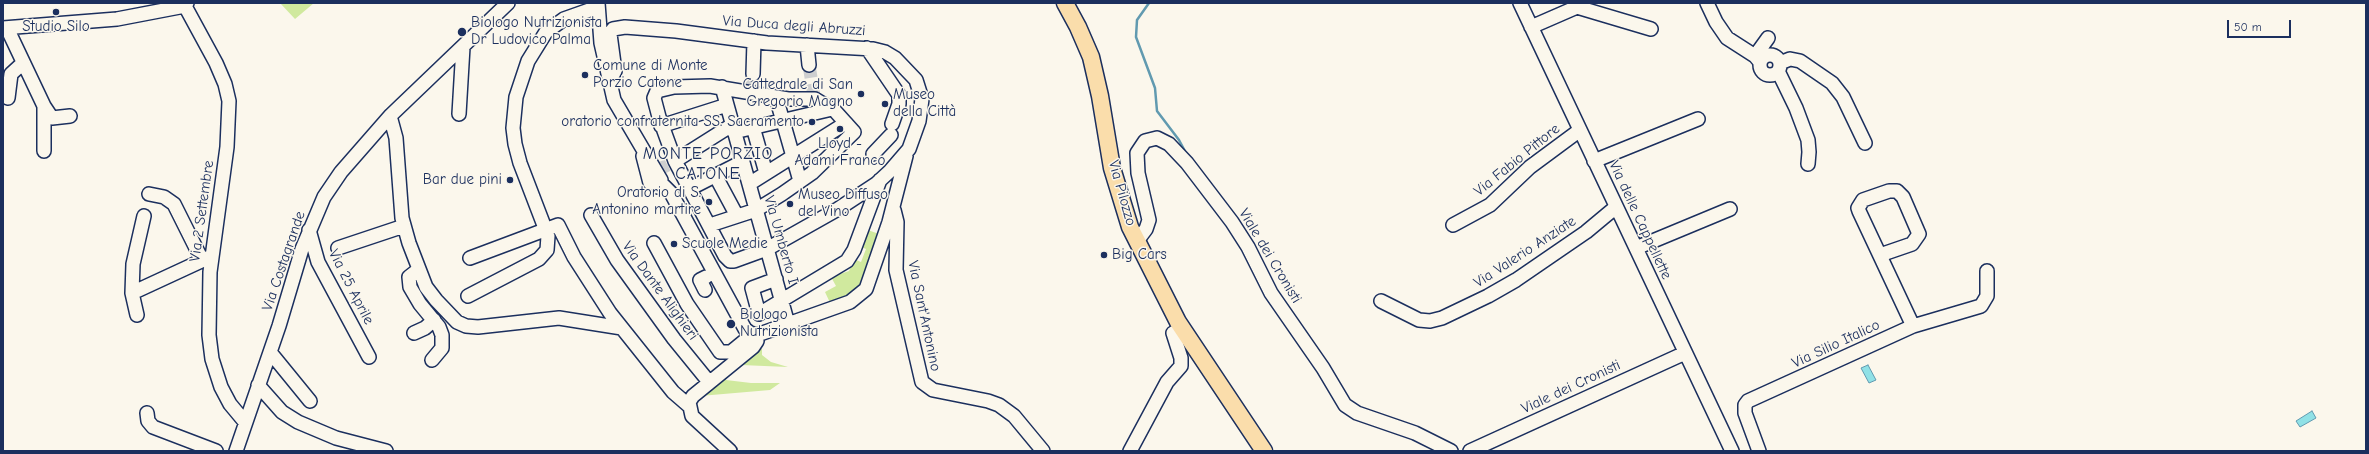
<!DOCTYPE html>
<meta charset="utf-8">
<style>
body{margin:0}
#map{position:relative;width:2369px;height:454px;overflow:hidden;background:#fbf7ec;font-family:"Comic Neue",sans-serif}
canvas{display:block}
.frame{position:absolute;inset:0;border:4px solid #1b2f5e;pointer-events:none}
.scale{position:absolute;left:2227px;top:20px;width:64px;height:18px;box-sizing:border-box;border:2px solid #1b2f5e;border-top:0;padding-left:5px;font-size:12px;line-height:14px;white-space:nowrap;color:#1b2f5e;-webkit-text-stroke:3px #fbf7ec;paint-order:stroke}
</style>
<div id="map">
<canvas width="2369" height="454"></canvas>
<div class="frame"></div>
<div class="scale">50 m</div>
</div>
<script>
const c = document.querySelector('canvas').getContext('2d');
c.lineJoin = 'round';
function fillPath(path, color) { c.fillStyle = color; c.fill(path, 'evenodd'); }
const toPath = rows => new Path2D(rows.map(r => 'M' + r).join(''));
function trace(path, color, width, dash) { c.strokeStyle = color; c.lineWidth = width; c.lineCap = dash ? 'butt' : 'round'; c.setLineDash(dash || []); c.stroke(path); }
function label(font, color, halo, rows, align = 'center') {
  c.font = font + ' "Comic Neue",sans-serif'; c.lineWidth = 3; c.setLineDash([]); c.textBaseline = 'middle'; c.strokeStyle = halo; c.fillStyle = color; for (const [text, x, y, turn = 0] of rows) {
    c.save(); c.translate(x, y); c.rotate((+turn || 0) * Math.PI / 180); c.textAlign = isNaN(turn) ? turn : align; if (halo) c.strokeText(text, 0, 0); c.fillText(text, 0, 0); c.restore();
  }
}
const green = toPath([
 [280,3,314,3,295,19],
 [865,229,882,235,865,287,832,307,825,292,836,286,831,277,849,271,854,259,861,262,866,249,859,246],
 [758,347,762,349,762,355,771,362,788,367,741,365],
 [727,376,726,380,751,383,780,383,770,390,700,396]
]);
const water = toPath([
 [1868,365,1876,380,1869,383,1861,368,1868,365],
 [2312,411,2316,418,2300,427,2296,421,2312,411]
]);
const stream = toPath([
 [1149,3,1137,20,1136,37,1155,88,1157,111,1179,140,1187,155]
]);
const minorTunnel = toPath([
 [809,65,814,96],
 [750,92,753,74],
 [656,171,675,161]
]);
const minor = toPath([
 [598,3,601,43,614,100,661,180],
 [1520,3,1732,451],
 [1707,3,1716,22,1727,38,1755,56,1760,62],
 [185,6,216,63,225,84,229,101,227,147,210,272,209,335,212,359,221,387,230,404,245,422],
 [1531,27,1577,7,1651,29],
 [3,28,117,19,185,6,187,3],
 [7,28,44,106,44,151],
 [807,45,809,65],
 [867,48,899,95,899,104,892,124],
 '1760 65a10 10 0 1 1 20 0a10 10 0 1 1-20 0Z',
 [1755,56,1768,38],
 [1780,63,1790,59,1800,61,1832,83,1843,97,1865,143],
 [1778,71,1796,108,1808,140,1809,152,1808,164],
 [753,74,754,41],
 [609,82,615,71,610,34,613,29,625,27,676,31,767,43,873,49,885,52,895,58,916,80,922,99,919,121,909,149,890,171,876,184,838,209,767,249,734,261,730,261,725,256,675,161,659,117,654,98,657,91,674,87,710,86,788,99,815,99,835,111,854,132,812,173,782,194,756,210,710,225],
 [722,87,788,324],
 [776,97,800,181],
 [8,98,11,74,23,63],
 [44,106,52,118,70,116],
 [459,114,463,47],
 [390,116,396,138,402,218,409,243,426,287,436,300,457,322,466,326,478,327,559,318,622,328],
 [661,126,727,105],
 [753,127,766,173],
 [734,132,832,109],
 [873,154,891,135],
 [643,156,650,183],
 [675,161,732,125],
 [1594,161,1698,119],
 [715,175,737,216],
 [749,184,846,123],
 [658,187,664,186,671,193,745,329,750,333,757,335,850,302,866,289,889,222,906,156],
 [689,189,742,162],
 [149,194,164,197,174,204,202,260],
 [894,210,897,222,896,270,922,382,933,390,988,401,999,405,1014,416,1043,451],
 [591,215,617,260,674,339,709,382],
 [144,216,133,264,132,293,212,256],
 [1453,225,1490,205,1530,167,1580,130],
 [309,230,318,262,369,357],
 [1137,241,1146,229,1149,220,1138,173,1137,153,1145,141,1157,138,1169,144,1187,163,1232,222,1248,247,1271,293,1323,368,1345,405,1357,413,1415,433,1451,451],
 [654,243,687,304,720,352,731,352,753,334],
 [338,248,404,226],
 [1636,248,1730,209],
 [470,258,558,225,574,257,610,313,673,392,688,405],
 [418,270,409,277,410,287,420,304,439,327,442,335,442,348,432,360],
 [776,279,752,288,759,314,847,261,854,250,880,180],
 [705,290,700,280,706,277],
 [132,293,137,315],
 [468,296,539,259,547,250,548,236,520,163,515,144,513,128,516,97,528,61,546,32,564,19,598,7],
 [1381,301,1419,320,1430,321,1442,318,1488,296,1516,280,1586,232,1616,207],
 [1913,326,1981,306,1987,296,1987,271],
 [414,333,425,328,434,320],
 [270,352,310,401],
 [258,385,282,412,298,422,336,438,386,451],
 [147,413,148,421,153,427,216,451],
 [236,451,279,326,302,249,324,197,341,172,390,116,508,3],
 [730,451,692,416,689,402,693,396,753,347,757,341],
 [1130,451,1167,382,1181,366,1181,358,1173,333,1182,329],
 [1470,451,1685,353],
 [1759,451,1745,413,1745,405,1748,401,1913,326,1859,211,1858,208,1863,200,1889,191,1897,191,1903,197,1919,234,1912,244,1880,255]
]);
const major = toPath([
 [1065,3,1078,27,1091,57,1100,96,1112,168,1130,227,1178,322,1264,451]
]);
const markers = [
 [56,12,4,"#1b2f5e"],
 [462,32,5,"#1b2f5e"],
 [585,75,4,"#1b2f5e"],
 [861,94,4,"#1b2f5e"],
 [885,104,4,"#1b2f5e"],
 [812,122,4,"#1b2f5e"],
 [840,129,4,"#1b2f5e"],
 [510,180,4,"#1b2f5e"],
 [709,202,4,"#1b2f5e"],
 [790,204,4,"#1b2f5e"],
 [674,244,4,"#1b2f5e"],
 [1104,255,4,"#1b2f5e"],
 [731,324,5,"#1b2f5e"]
];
const poiNames = [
 ["Biologo Nutrizionista",471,23],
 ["Dr Ludovico Palma",471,40],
 ["Studio Silo",56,27,"center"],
 ["Comune di Monte",593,66],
 ["Porzio Catone",593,83],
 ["Cattedrale di San",853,85,"right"],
 ["Gregorio Magno",853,102,"right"],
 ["Museo",893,95],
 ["della Città",893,112],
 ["oratorio confraternita SS. Sacramento",804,122,"right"],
 ["Lloyd -",840,144,"center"],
 ["Adami Franco",840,161,"center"],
 ["Bar due pini",502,180,"right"],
 ["Oratorio di S.",701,193,"right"],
 ["Antonino martire",701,210,"right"],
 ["Museo Diffuso",798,195],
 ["del Vino",798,212],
 ["Scuole Medie",682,244],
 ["Big Cars",1112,255],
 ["Biologo",740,315],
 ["Nutrizionista",740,332]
];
const streetNames = [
 ["Via Duca degli Abruzzi",794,26,4],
 ["Via Fabio Pittore",1517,160,-39],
 ["Via Pilozzo",1122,193,74],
 ["Via 2 Settembre",202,211,-82],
 ["Via delle Cappellette",1640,220,65],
 ["Via Umberto I",781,240,74],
 ["Via Valerio Anziate",1525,252,-33],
 ["Viale dei Cronisti",1270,256,59],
 ["Via Costagrande",284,261,-71],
 ["Via 25 Aprile",351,287,63],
 ["Via Dante Alighieri",660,291,54],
 ["Via Sant'Antonino",924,316,78],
 ["Via Silio Italico",1836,344,-25],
 ["Viale dei Cronisti",1571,387,-25]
];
const quarterNames = [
 ["MONTE PORZIO",708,154],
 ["CATONE",708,174]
];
fillPath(green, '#d0e99e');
fillPath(water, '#90e1e6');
trace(water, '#619ab0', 1);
trace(stream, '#619ab0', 2.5);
trace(minorTunnel, '#cecfd0', 13, [13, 6]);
trace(minor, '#1b2f5e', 16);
trace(major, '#1b2f5e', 19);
trace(minor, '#fbf7ec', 13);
trace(major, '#faddab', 16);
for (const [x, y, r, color] of markers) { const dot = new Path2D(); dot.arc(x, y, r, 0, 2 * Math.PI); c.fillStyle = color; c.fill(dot); trace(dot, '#fbf7ec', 1.5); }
label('15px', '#1b2f5e', '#fbf7ec', poiNames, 'left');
label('15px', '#1b2f5e', '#fbf7ec', streetNames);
c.letterSpacing = '1px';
label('17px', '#1b2f5e', '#fbf7ec', quarterNames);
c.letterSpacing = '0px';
</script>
